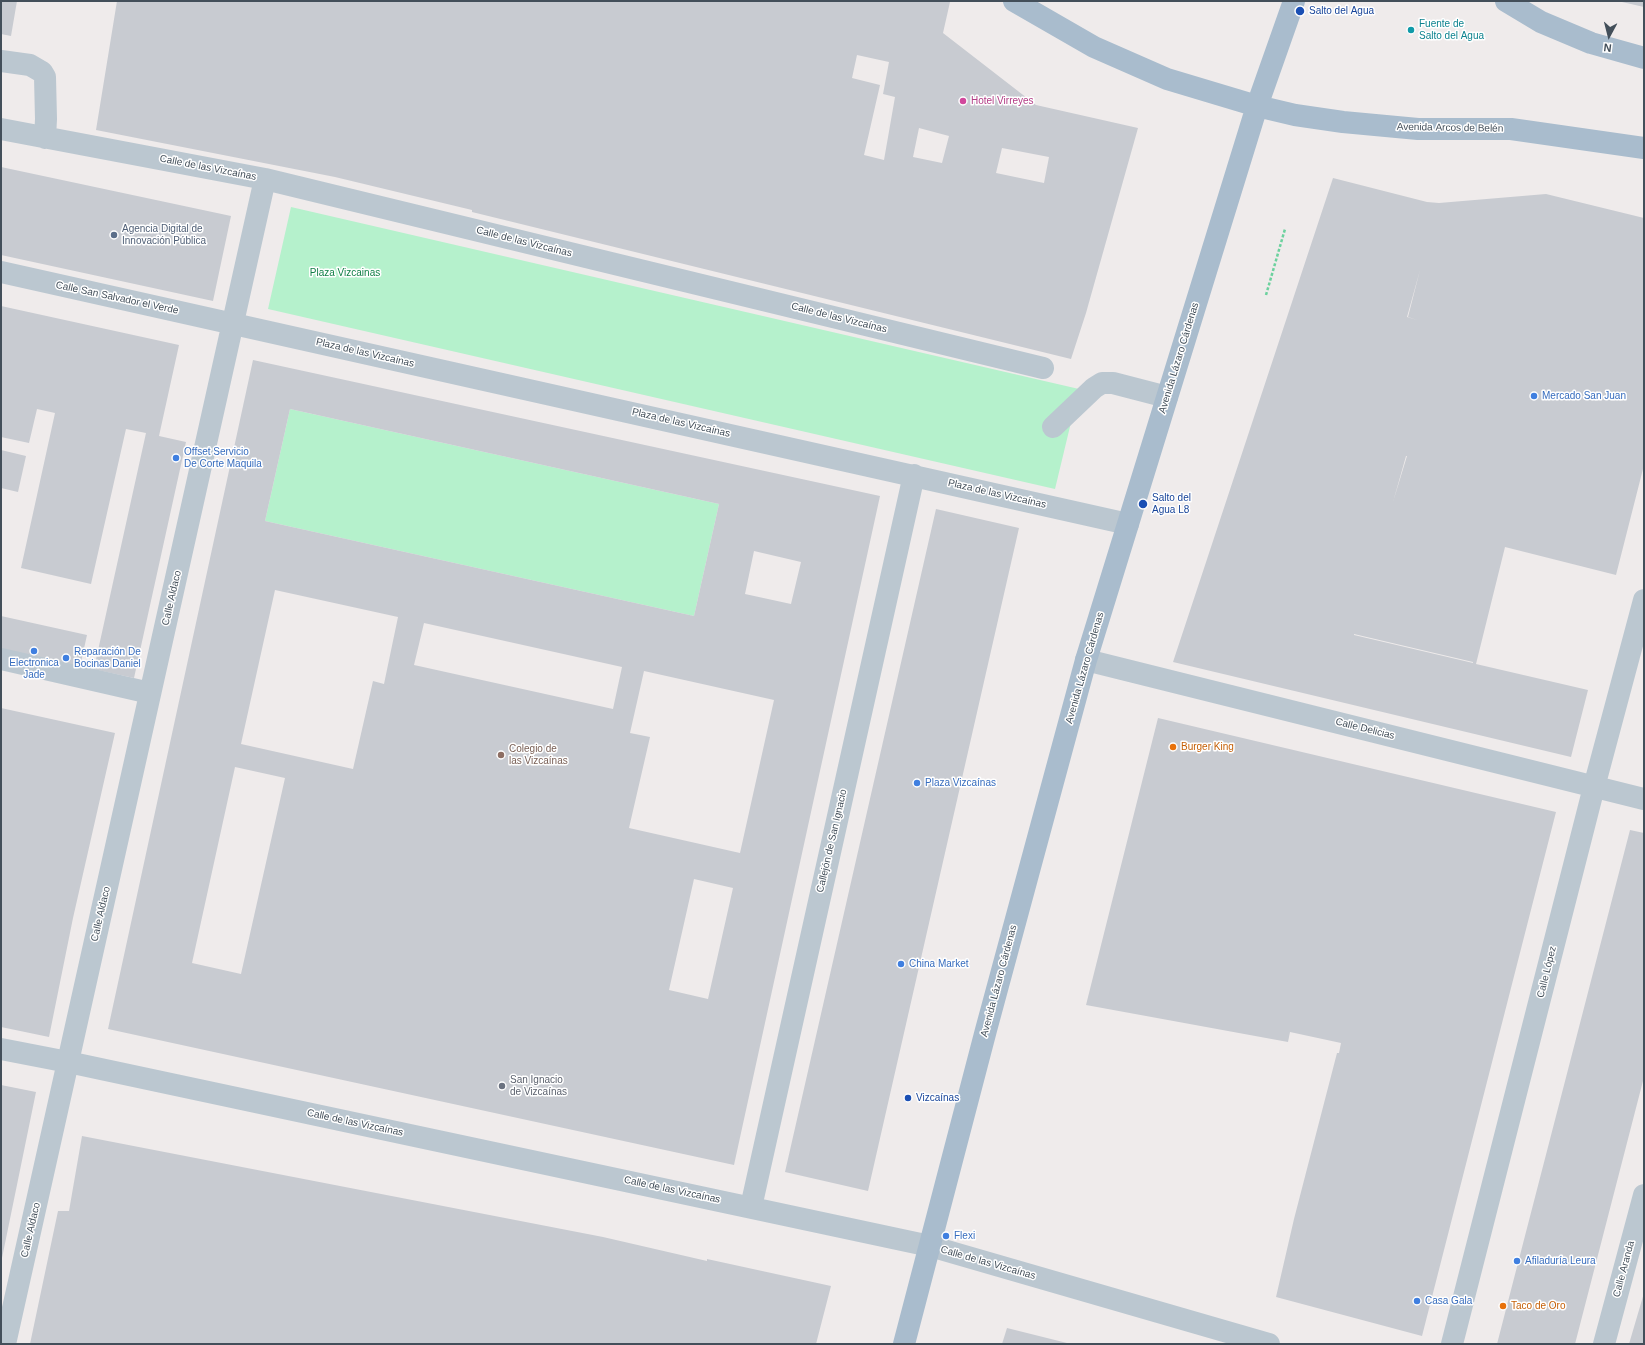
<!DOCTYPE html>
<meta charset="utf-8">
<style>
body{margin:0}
#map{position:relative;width:1645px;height:1345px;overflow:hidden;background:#efebeb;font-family:Arial,sans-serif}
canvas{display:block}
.frame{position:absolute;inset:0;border:2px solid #434f5a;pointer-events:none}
.north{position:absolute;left:1589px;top:16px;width:40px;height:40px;-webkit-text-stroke:3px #fff;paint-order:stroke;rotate:187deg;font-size:11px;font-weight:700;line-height:16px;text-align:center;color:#434f5a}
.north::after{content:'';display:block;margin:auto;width:14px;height:18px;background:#434f5a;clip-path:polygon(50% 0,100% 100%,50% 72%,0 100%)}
</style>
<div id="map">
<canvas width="1645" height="1345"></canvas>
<div class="frame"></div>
<div class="north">N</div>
</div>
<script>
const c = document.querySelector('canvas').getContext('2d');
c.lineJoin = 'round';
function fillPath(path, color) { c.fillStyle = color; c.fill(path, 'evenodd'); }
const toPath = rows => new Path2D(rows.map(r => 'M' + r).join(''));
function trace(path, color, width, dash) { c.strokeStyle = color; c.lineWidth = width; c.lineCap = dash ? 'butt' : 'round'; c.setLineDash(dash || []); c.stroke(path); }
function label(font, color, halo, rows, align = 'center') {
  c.font = font + ' Arial,sans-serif'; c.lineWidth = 3; c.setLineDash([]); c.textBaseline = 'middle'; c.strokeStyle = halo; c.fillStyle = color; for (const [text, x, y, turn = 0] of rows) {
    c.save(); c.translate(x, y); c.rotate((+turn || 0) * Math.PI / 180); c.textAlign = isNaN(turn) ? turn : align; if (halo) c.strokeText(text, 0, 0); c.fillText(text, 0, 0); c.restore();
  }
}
const green = toPath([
 [291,207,1079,389,1055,489,268,309],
 [290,409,719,504,694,616,265,521]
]);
const building = toPath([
 [1,1,17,1,11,36,1,34],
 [117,1,946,1,950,2,943,33,1036,105,1138,128,1086,313,1071,359,472,212,472,210,335,177,96,130],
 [857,55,889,62,883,94,895,97,884,160,864,155,880,85,852,78],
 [919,128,949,136,942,163,913,157],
 [1002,148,1049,157,1044,183,996,173],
 [1622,1,1644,1,1644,7,1622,2],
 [1,167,231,216,213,301,1,255],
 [1333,178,1427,202,1439,203,1546,194,1644,218,1644,465,1616,575,1505,547,1476,664,1588,690,1571,757,1173,662],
 [1420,270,1408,317,1417,320,1407,317],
 [1406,456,1407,456,1393,502],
 [1354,634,1473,662,1473,663,1354,635],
 [1,306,179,345,159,436,186,442,134,678,1,649,1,616,87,635,81,662,95,664,146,433,126,429,91,584,21,568,55,413,37,409,29,443,1,437],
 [253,360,880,496,734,1165,108,1029],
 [290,409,719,504,694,616,265,521],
 [754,551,801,562,791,604,745,594],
 [275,590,398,617,384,684,373,681,353,769,241,744],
 [424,623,622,667,613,709,414,665],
 [644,671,774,700,740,853,629,828,650,737,630,733],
 [235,767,285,778,241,974,192,963],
 [694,879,733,888,708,999,669,990],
 [1,450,26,456,18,492,1,488],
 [936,509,1019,528,868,1191,785,1172],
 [1,708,115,733,73,918,49,1037,1,1027],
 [1158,718,1556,812,1422,1336,1276,1297,1294,1219,1337,1053,1339,1053,1341,1043,1290,1032,1288,1042,1086,1005],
 [1630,830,1644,833,1644,1077,1575,1344,1497,1344],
 [1,1085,36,1092,2,1258,1,1258],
 [82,1136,603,1237,707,1261,707,1259,831,1286,816,1344,30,1344,58,1211,69,1211],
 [1644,1293,1644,1344,1629,1344],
 [1007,1328,1067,1343,1067,1344,1002,1344]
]);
const path = toPath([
 [1266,295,1285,229]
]);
const minor = toPath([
 [1,61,30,65,42,72,45,77,46,119,45,138],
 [1,129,265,179,1043,368],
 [1,272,1128,524],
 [1053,427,1094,388,1102,383,1113,383,1167,397],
 [1,659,150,693],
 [1086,660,1644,799],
 [1,1049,68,1062,930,1246,1269,1344],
 [751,1207,914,475],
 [5,1344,265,179],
 [1452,1344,1594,787,1644,600],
 [1604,1344,1644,1195]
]);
const major = toPath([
 [1014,1,1094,47,1167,79,1257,106,1295,115,1343,122,1418,129,1511,129,1644,148],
 [1506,1,1541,22,1591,43,1644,58],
 [904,1344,986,1030,1086,660,1257,106,1294,1]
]);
const markers = [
 [1300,11,5,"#1a4fb4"],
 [1411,30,4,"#0f9aa8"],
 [963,101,4,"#d1479c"],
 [114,235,4,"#5c6f8a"],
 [1534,396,4,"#3f7fe0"],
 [176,458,4,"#3f7fe0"],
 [1143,504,5,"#1a4fb4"],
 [34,651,4,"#3f7fe0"],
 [66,658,4,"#3f7fe0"],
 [1173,747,4,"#e8710a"],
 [501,755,4,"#8d6e63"],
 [917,783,4,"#3f7fe0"],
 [901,964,4,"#3f7fe0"],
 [502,1086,4,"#6b7280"],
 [908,1098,4,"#1a4fb4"],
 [946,1236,4,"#3f7fe0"],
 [1517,1261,4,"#3f7fe0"],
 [1417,1301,4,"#3f7fe0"],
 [1503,1306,4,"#e8710a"]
];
const transitNames = [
 ["Salto del Agua",1309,11],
 ["Salto del",1152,498],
 ["Agua L8",1152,510],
 ["Vizcaínas",916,1098]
];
const cultureNames = [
 ["Fuente de",1419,24],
 ["Salto del Agua",1419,36]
];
const hotelNames = [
 ["Hotel Virreyes",971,101]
];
const streetNames = [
 ["Avenida Arcos de Belén",1450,128,1],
 ["Calle de las Vizcaínas",208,168,11],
 ["Calle de las Vizcaínas",524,242,14],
 ["Calle San Salvador el Verde",117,298,12],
 ["Calle de las Vizcaínas",839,318,14],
 ["Plaza de las Vizcaínas",365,353,13],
 ["Avenida Lázaro Cárdenas",1179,358,-73],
 ["Plaza de las Vizcaínas",681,423,13],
 ["Plaza de las Vizcaínas",997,494,13],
 ["Calle Aldaco",172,598,-77],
 ["Avenida Lázaro Cárdenas",1085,668,-74],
 ["Calle Delicias",1365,729,14],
 ["Callejón de San Ignacio",832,841,-77],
 ["Calle Aldaco",101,914,-77],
 ["Calle López",1547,972,-76],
 ["Avenida Lázaro Cárdenas",999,981,-75],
 ["Calle de las Vizcaínas",355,1123,12],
 ["Calle de las Vizcaínas",672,1190,12],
 ["Calle Aldaco",31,1230,-77],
 ["Calle de las Vizcaínas",988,1263,16],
 ["Calle Aranda",1624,1269,-75]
];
const serviceNames = [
 ["Agencia Digital de",122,229],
 ["Innovación Pública",122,241]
];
const parkNames = [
 ["Plaza Vizcainas",345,273]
];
const shopNames = [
 ["Mercado San Juan",1542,396],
 ["Offset Servicio",184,452],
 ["De Corte Maquila",184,464],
 ["Reparación De",74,652],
 ["Bocinas Daniel",74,664],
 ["Electronica",34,663,"center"],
 ["Jade",34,675,"center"],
 ["Plaza Vizcaínas",925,783],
 ["China Market",909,964],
 ["Flexi",954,1236],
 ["Afiladuría Leura",1525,1261],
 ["Casa Gala",1425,1301]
];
const foodNames = [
 ["Burger King",1181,747],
 ["Taco de Oro",1511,1306]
];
const educationNames = [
 ["Colegio de",509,749],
 ["las Vizcaínas",509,761]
];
const worshipNames = [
 ["San Ignacio",510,1080],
 ["de Vizcaínas",510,1092]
];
fillPath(green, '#b5f1cc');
fillPath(building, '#c8cbd1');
trace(path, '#6cd19e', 2.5, [3, 2]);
trace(minor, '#bbc7d0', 22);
trace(major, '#a9bccd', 22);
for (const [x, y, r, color] of markers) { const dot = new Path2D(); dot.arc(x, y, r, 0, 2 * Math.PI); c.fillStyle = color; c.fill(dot); trace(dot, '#fff', 1.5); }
label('10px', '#164399', '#fff', transitNames, 'left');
label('10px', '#0d838f', '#fff', cultureNames, 'left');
label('10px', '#b23c85', '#fff', hotelNames, 'left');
label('10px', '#434f5a', '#fff', streetNames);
label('10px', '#4e5e75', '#fff', serviceNames, 'left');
label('10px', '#107f46', '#fff', parkNames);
label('10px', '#366cbe', '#fff', shopNames, 'left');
label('10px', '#c56008', '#fff', foodNames, 'left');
label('10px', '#785e54', '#fff', educationNames, 'left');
label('10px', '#5b616d', '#fff', worshipNames, 'left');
</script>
